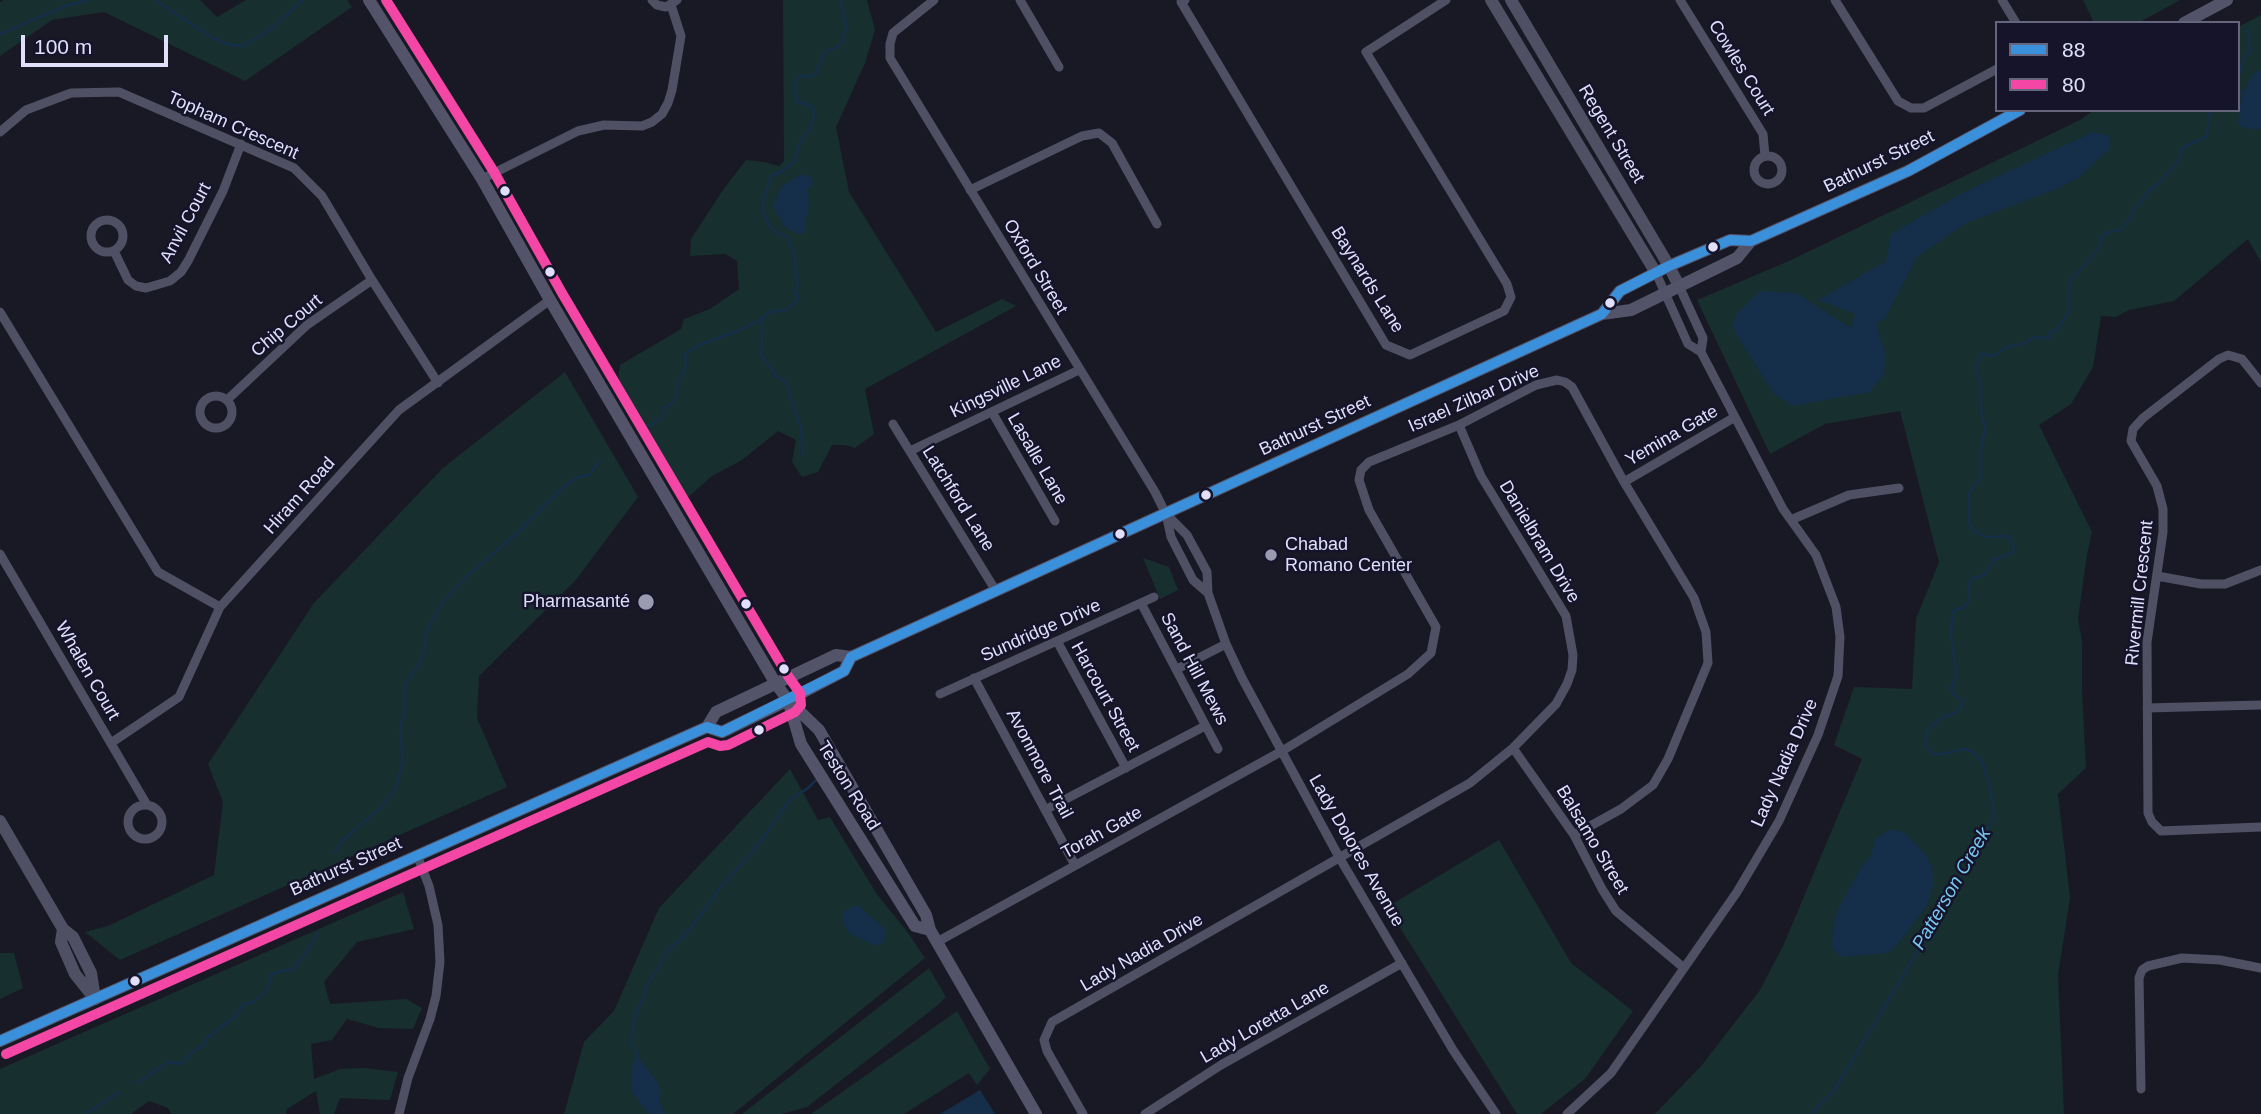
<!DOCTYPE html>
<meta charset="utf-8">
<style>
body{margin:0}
#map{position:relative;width:2261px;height:1114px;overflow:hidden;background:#191925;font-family:Helvetica,sans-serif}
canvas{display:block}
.legend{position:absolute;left:1995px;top:21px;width:245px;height:91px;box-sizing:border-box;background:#15142a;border:2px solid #66657e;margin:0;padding:9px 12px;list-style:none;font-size:21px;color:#e0dffc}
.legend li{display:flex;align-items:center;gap:14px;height:35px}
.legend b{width:35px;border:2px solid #66657e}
.scale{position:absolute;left:21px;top:35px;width:147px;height:32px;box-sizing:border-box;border:4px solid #e0dffc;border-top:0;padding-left:9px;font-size:21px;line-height:24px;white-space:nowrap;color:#e0dffc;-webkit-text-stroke:5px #15142a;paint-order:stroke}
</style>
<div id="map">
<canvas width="2261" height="1114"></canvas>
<ul class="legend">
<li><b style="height:9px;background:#3a90db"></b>88</li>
<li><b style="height:9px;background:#f346a5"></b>80</li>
</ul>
<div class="scale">100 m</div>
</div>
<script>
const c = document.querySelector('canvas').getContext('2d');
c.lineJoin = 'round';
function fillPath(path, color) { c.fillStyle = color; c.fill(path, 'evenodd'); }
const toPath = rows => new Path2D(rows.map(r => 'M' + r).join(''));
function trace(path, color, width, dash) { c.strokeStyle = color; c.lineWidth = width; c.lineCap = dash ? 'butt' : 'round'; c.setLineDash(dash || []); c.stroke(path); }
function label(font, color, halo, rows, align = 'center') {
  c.font = font + ' Helvetica,sans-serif'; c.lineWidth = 5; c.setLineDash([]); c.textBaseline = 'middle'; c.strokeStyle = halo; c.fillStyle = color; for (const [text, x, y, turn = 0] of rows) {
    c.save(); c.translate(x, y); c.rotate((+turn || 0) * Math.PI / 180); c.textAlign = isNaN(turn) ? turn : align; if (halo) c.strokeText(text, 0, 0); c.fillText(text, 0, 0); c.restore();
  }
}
const green = toPath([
 [4,0,200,0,217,17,246,0,347,0,352,7,245,81,104,12,52,20,0,56,0,2],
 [783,0,867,0,875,30,865,63,836,127,849,192,936,332,1002,299,1016,306,865,389,874,434,855,448,845,445,832,445,818,472,802,477,792,462,796,440,778,431,742,460,712,476,688,497,652,450,618,380,620,365,681,329,684,319,710,309,739,289,737,261,725,254,690,256,691,239,723,190,746,160,764,162,779,166,784,161],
 [2083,0,2180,0,2138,23,2094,23],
 [2261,15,2261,262,2248,239,2174,301,2129,310,2116,317,2101,316,2093,367,2071,404,2039,425,2092,532,2087,554,2078,619,2082,641,2082,690,2086,768,2058,794,2070,898,2058,975,2064,1114,1655,1114,1702,1065,1760,990,1783,946,1862,759,1834,745,1854,687,1912,689,1916,619,1939,562,1900,411,1825,424,1770,454,1697,300,1789,261,2080,120,2094,110,2238,110,2238,27],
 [565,372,638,497,575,581,479,676,477,718,507,787,120,960,85,932,108,926,214,875,223,802,208,764,314,603,443,468],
 [1143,558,1169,567,1178,590,1160,599],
 [790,769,818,820,830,817,876,893,906,930,925,958,733,1114,564,1114,584,1042,614,1011,659,908],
 [1499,840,1571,963,1633,1011,1585,1079,1541,1114,1517,1114,1387,907],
 [403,892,414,929,357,942,324,982,330,1004,406,999,422,1008,413,1029,379,1028,347,1019,332,1040,311,1044,314,1079,340,1069,365,1068,398,1072,390,1100,340,1098,334,1114,320,1114,316,1091,287,1109,286,1114,171,1114,168,1108,149,1101,131,1114,0,1114,0,1069],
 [0,953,14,953,23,988,0,999],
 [929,968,946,997,938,1005,807,1107,781,1114,742,1114],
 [957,1011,990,1069,977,1085,969,1073,904,1114,811,1114]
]);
const water = toPath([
 [2261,69,2261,127,2256,130,2241,127,2238,123,2239,110,2243,94,2252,75],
 [2093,132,2110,136,2109,149,2078,178,2061,187,1966,223,1917,257,1885,318,1876,324,1885,352,1884,375,1870,392,1792,406,1773,393,1732,327,1737,313,1760,291,1796,293,1851,328,1855,314,1818,300,1886,261,1891,234,1962,193],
 [805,174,811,177,814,183,808,189,809,208,805,222,806,229,802,234,798,234,785,227,774,209,774,203,781,188,794,178],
 [1891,829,1905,833,1925,854,1932,867,1933,886,1927,905,1898,944,1888,953,1841,957,1832,947,1833,927,1838,909,1860,869,1870,857,1875,839],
 [858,905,884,928,886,935,882,944,875,946,850,934,843,924,844,911],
 [638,1056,657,1082,661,1090,659,1101,665,1114,649,1114,632,1092,631,1075,633,1062],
 [980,1090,995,1114,940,1114]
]);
const stream = toPath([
 [155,0,211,37,229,45,243,46,275,26,302,0],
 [0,34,65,6,89,0],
 [2238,78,2244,58,2250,52,2248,28],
 [2238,91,2243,94],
 [760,320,763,326,761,355,777,377,785,381,801,428,803,456],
 [649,426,662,418,665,408,672,403,677,394,676,389,686,367,685,354,699,345,740,330,760,320,769,312,786,310,797,301,798,296,794,292,798,285,794,253,788,238,773,230,768,223,763,211,763,203,771,176,781,172,794,162,800,142,811,126,814,116,813,108,809,105,796,101,795,83,800,76,810,77,816,73,824,54,828,50,836,48,843,41,843,35,847,28,840,0],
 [334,853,341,842,381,807,395,790,403,761,400,728,404,712,404,688,420,662,424,654,426,632,442,603,467,576,515,535,558,492,575,478,589,475,600,461],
 [638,1056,631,1042,634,1021,646,988,666,953,692,927,720,888,755,849,790,800,808,788,817,779],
 [137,1083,168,1062,181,1064,191,1053,205,1044,206,1039,238,1014,243,1004,252,1003,264,993,268,988,271,975,281,971,293,970,310,947,318,932],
 [86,1114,119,1092],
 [1813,1114,1817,1107,1834,1091,1939,916,1994,817,1991,792,1982,761,1971,751,1964,749,1943,754,1932,754,1925,743,1928,731,1933,725,1943,717,1955,713,1961,709,1962,700,1953,694,1951,688,1957,675,1951,636,1952,615,1955,610,1964,607,1969,601,1968,588,1971,579,1986,574,1993,560,2012,553,2014,549,2009,536,1985,537,1973,530,1969,523,1969,493,1981,476,1980,453,1985,429,1981,409,1980,383,1975,367,1982,354,1993,356,2007,347,2025,343,2034,337,2049,338,2051,332,2056,331,2069,311,2068,298,2070,281,2092,257,2100,243,2100,238,2105,233,2120,230,2131,217,2135,207,2140,204,2148,191,2160,182,2177,163,2182,148,2207,136,2209,114,2216,110]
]);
const minor = toPath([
 [652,0,657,5,666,7,677,0],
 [934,0,893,33,890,44,890,58,1155,492,1166,514,1171,537,1193,580,1208,593],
 [1020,0,1059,67],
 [1185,0,1181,2,1386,345,1410,355,1504,311,1511,297,1507,284,1366,52,1446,0],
 [1680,0,1763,134,1765,156],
 [1835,0,1898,101,1911,108,1924,108,1997,69],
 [2002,0,2016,23],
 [0,132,26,110,71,93,119,92,294,168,322,196,372,280,438,383],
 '1754 170a14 14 0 1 1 28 0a14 14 0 1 1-28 0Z',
 [482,179,578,131,604,125,642,126,652,122,662,114,668,103,672,90,681,36,671,5],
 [970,190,1082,136,1099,133,1112,143,1157,224],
 '91 236a16 16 0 1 1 32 0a16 16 0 1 1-32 0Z',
 [114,251,128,280,136,286,146,288,170,281,181,272,188,261,223,191,241,144],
 [1679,286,1703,338,1701,352],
 [0,312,158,572,220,607],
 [2261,383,2242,359,2228,355,2219,359,2143,418,2133,429,2131,441,2157,486,2163,509,2163,532,2147,642,2148,813,2152,822,2161,831,2261,827],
 '200 412a16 16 0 1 1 32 0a16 16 0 1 1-32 0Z',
 [227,400,307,325,372,280],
 [992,412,1055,521],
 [893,424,996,591],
 [910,451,1079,370],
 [1624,482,1735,417],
 [1167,515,1187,535,1207,572,1208,593,1226,644,1242,678,1339,857,1453,1050,1496,1114],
 [1793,519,1849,495,1899,488],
 [0,554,147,805],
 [2157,576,2201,584,2225,584,2261,570],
 [1141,603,1218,749],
 [1057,641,1126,768],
 [1177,669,1226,644],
 [974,678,1075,865],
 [940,694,1154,597],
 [2147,708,2261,705],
 [111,743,179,697,220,607,399,410,550,300],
 [1513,748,1574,835,1602,889,1616,911,1684,968],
 '128 822a17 17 0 1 1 34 0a17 17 0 1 1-34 0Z',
 [1045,810,1205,726],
 [937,942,1282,751,1408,674,1431,653,1436,627,1369,510,1359,480,1361,470,1369,462,1459,425,1536,385,1557,380,1565,382,1572,387,1624,482,1694,598,1706,632,1708,663,1668,759,1653,785,1621,809,1574,835],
 [2141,1089,2139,978,2142,970,2148,966,2182,958,2220,960,2261,968],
 [399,1114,408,1078,430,1019,436,996,440,962,438,925,429,886,417,855],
 [1083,1114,1047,1051,1044,1040,1052,1022,1470,783,1513,748,1556,704,1567,684,1572,670,1573,655,1566,616,1481,476,1459,425],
 [1145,1114,1221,1065,1402,963],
 [1567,1114,1611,1073,1737,892,1779,821,1818,735,1838,676,1840,637,1836,607,1816,555,1783,509,1701,352,1688,344,1656,273]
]);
const tertiary = toPath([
 [1491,0,1656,273],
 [1511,0,1669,266,1679,286],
 [0,821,63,929,73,937,91,973,95,999],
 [63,929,61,942,75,974,95,999]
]);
const secondary = toPath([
 [369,0,482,179,550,300,776,684,788,700,819,730,926,915,930,930,1036,1114],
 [2184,23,2227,0],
 [1602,314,1620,291,1669,266,1730,240,1751,241,1908,171,2020,110],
 [788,700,801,744,915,926,930,930],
 [707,727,722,732,788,700,844,671,851,657],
 [0,1041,707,727,716,712,836,655,851,657,1602,314,1631,310,1737,258,1751,241]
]);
const bus1 = toPath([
 [0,1041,707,727,722,732,844,671,851,657,1602,314,1620,291,1669,266,1730,240,1751,241,1908,171,2020,110]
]);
const bus2 = toPath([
 [6,1054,708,742,720,746,728,745,795,712,801,705,800,693,788,676,562,293,494,172,386,0]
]);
const markers = [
 [505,191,6,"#e0dffc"],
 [1713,247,6,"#e0dffc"],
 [550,272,6,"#e0dffc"],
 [1610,303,6,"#e0dffc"],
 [1206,495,6,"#e0dffc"],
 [1120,534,6,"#e0dffc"],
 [1271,555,7,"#9a9ab1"],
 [646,602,9,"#9a9ab1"],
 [746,604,6,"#e0dffc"],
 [784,669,6,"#e0dffc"],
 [759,730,6,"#e0dffc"],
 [135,981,6,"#e0dffc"]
];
const streetNames = [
 ["Cowles Court",1741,68,58],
 ["Topham Crescent",233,126,24],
 ["Regent Street",1611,134,59],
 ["Bathurst Street",1879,162,-26],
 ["Anvil Court",186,223,-62],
 ["Oxford Street",1035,267,59],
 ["Baynards Lane",1367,280,58],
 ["Chip Court",287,326,-40],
 ["Kingsville Lane",1006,387,-26],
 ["Israel Zilbar Drive",1474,399,-24],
 ["Bathurst Street",1315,426,-25],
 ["Yemina Gate",1672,436,-30],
 ["Lasalle Lane",1037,459,60],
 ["Hiram Road",300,496,-48],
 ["Latchford Lane",958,499,58],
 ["Danielbram Drive",1539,542,59],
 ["Rivermill Crescent",2140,593,-84],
 ["Sundridge Drive",1041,631,-24],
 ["Sand Hill Mews",1194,669,62],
 ["Whalen Court",87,671,60],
 ["Harcourt Street",1105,697,61],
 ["Lady Nadia Drive",1785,763,-66],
 ["Avonmore Trail",1039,764,62],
 ["Teston Road",848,786,58],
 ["Torah Gate",1102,833,-29],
 ["Balsamo Street",1592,840,59],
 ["Lady Dolores Avenue",1356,851,60],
 ["Bathurst Street",346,867,-24],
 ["Lady Nadia Drive",1142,953,-30],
 ["Lady Loretta Lane",1265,1023,-30]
];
const poiNames = [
 ["Chabad",1285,545],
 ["Romano Center",1285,566],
 ["Pharmasanté",630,602,"right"]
];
const waterNames = [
 ["Patterson Creek",1952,889,-60]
];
fillPath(green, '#172f2e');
fillPath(water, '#152e49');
trace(stream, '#152e49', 2.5);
trace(minor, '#4f5064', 9);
trace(tertiary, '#4f5064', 12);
trace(secondary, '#535469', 12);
trace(bus1, '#3a90db', 10);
trace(bus2, '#f346a5', 10);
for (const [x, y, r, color] of markers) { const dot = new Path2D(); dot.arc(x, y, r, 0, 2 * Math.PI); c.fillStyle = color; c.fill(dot); trace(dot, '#15142a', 2.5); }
label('18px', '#e0dffc', '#15142a', streetNames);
label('18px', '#e0dffc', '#15142a', poiNames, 'left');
label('italic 19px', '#77c7f2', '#15142a', waterNames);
</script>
